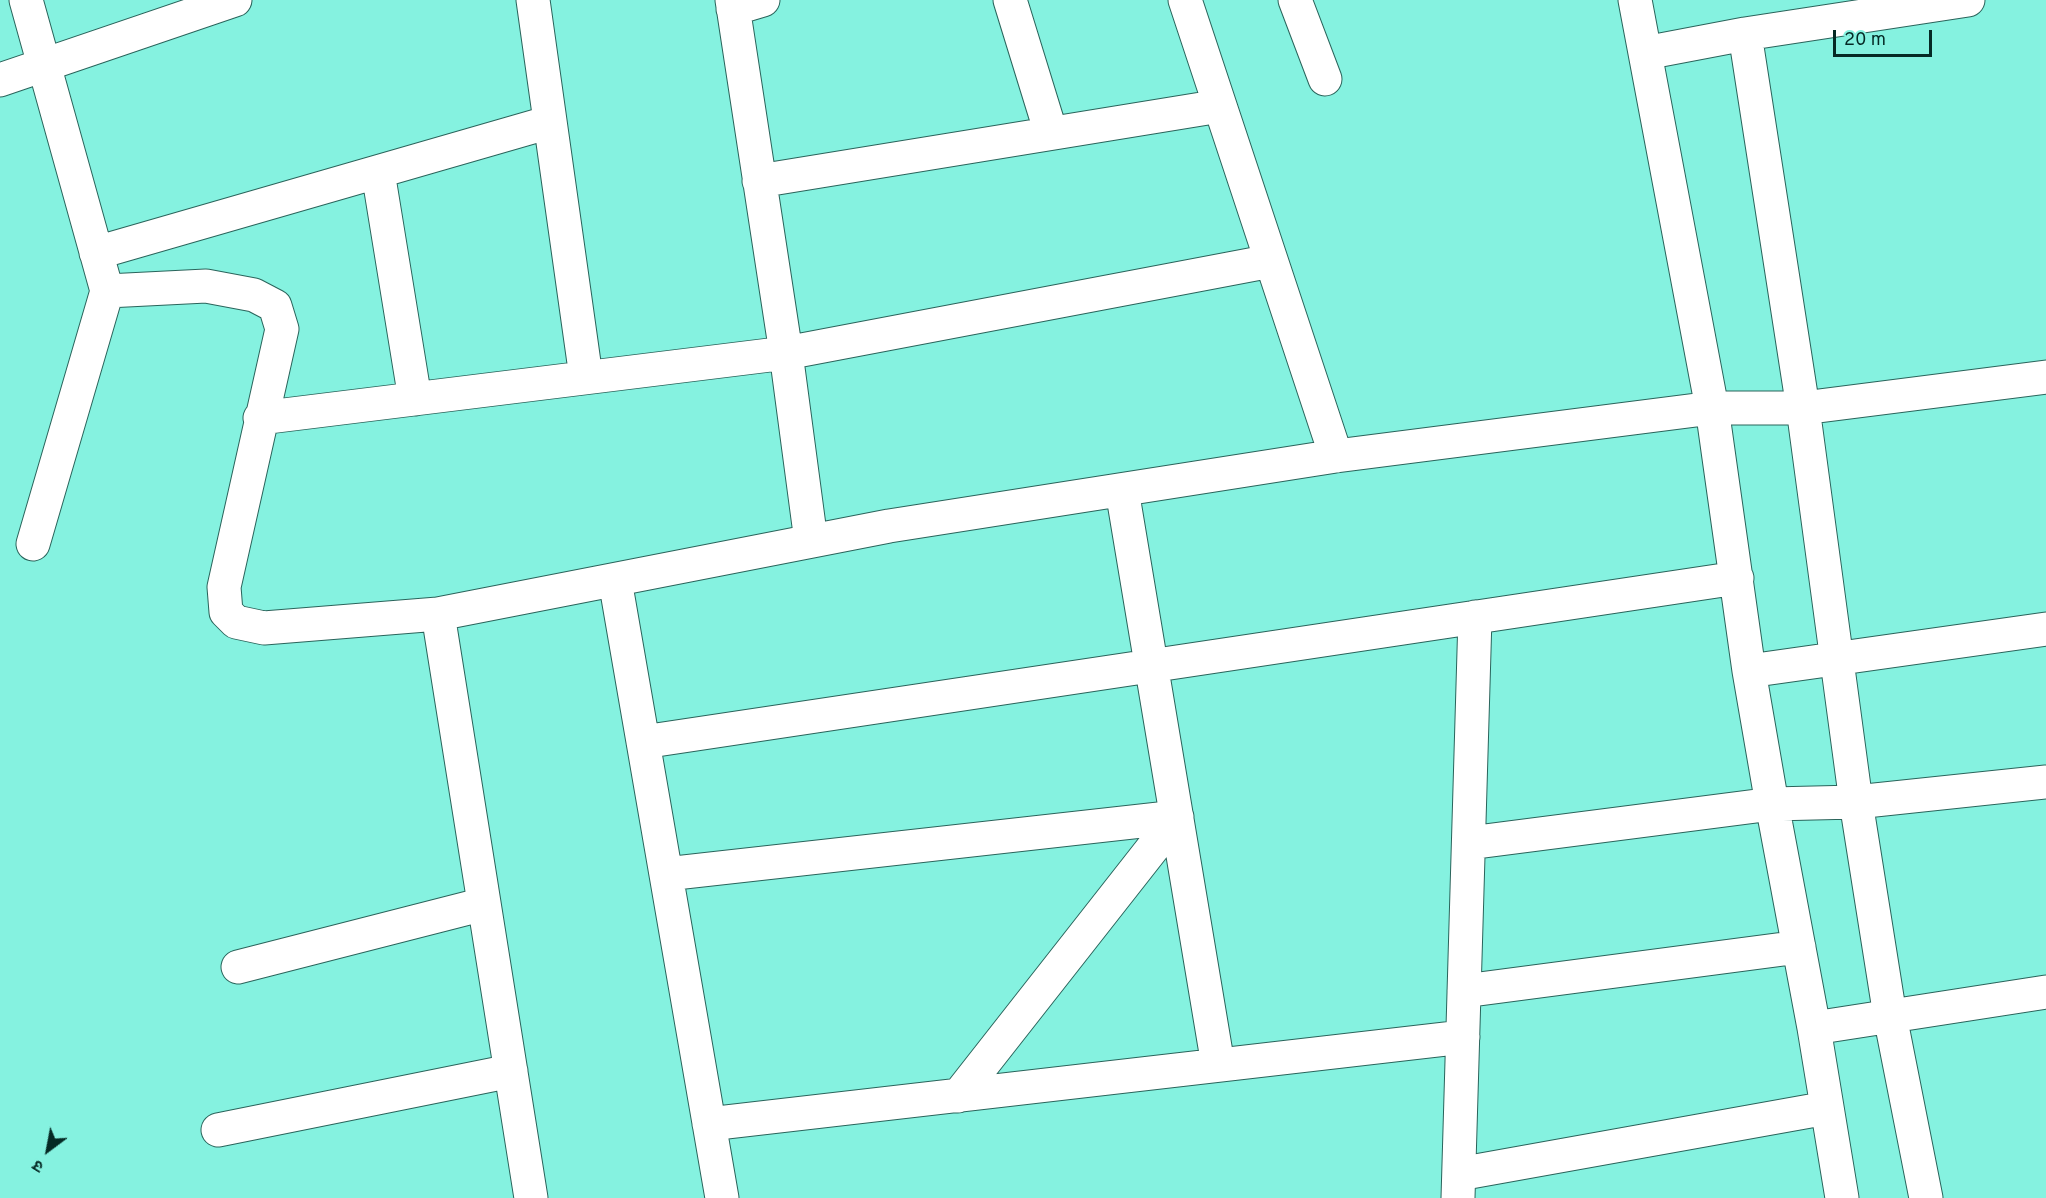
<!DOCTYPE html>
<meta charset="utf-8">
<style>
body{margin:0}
#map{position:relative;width:2046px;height:1198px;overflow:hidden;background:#85f2e0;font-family:Overpass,"Noto Sans Devanagari",sans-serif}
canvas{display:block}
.north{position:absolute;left:18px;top:1120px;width:60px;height:60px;-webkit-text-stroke:4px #85f2e0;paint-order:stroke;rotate:212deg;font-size:16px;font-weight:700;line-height:24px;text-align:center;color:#052a25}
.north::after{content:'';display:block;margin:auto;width:21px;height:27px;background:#052a25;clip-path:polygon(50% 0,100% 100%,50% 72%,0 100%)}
.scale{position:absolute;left:1833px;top:30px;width:99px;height:27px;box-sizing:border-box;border:3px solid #052a25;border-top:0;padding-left:8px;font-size:18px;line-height:21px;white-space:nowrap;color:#052a25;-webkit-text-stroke:4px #85f2e0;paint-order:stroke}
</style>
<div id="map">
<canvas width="2046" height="1198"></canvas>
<div class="north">उ</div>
<div class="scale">20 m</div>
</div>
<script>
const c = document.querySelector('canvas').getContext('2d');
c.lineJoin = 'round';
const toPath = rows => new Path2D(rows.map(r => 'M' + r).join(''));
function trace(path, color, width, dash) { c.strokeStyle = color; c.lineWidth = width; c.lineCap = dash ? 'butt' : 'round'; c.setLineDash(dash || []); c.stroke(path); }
const minor = toPath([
 [26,0,107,291,206,286,254,295,275,306,282,329,224,587,226,612,236,622,264,628,438,614,889,526,1336,456,1712,408,1803,408,1856,802,1890,1016,1926,1198],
 [533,0,586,377],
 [732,0,786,353,811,541],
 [1010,0,1051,133],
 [1185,0,1336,456],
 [1295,0,1325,79],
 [1635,0,1712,408,1749,671,1772,804,1814,1028,1842,1198],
 [733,9,763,0],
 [1745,34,1803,408,2046,377],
 [1645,53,1745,34,1968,0],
 [0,80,235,0],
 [378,172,415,399],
 [759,181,1220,106],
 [96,253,550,122],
 [260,418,786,353,1271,261],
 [1122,490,1218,1065],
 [33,544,107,291],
 [615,580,722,1198],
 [438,614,531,1198],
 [1749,671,2046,629],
 [643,742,1737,578],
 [1469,843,1772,804,1856,802,2046,782],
 [666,874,1177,817],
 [238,967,484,904],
 [1464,991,1799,947],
 [1814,1028,2046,992],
 [958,1096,1177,817],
 [709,1124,1463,1037],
 [218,1130,511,1071],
 [1459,1174,1827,1108],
 [1458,1198,1475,617]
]);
trace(minor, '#2a645b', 35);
trace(minor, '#fff', 33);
</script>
